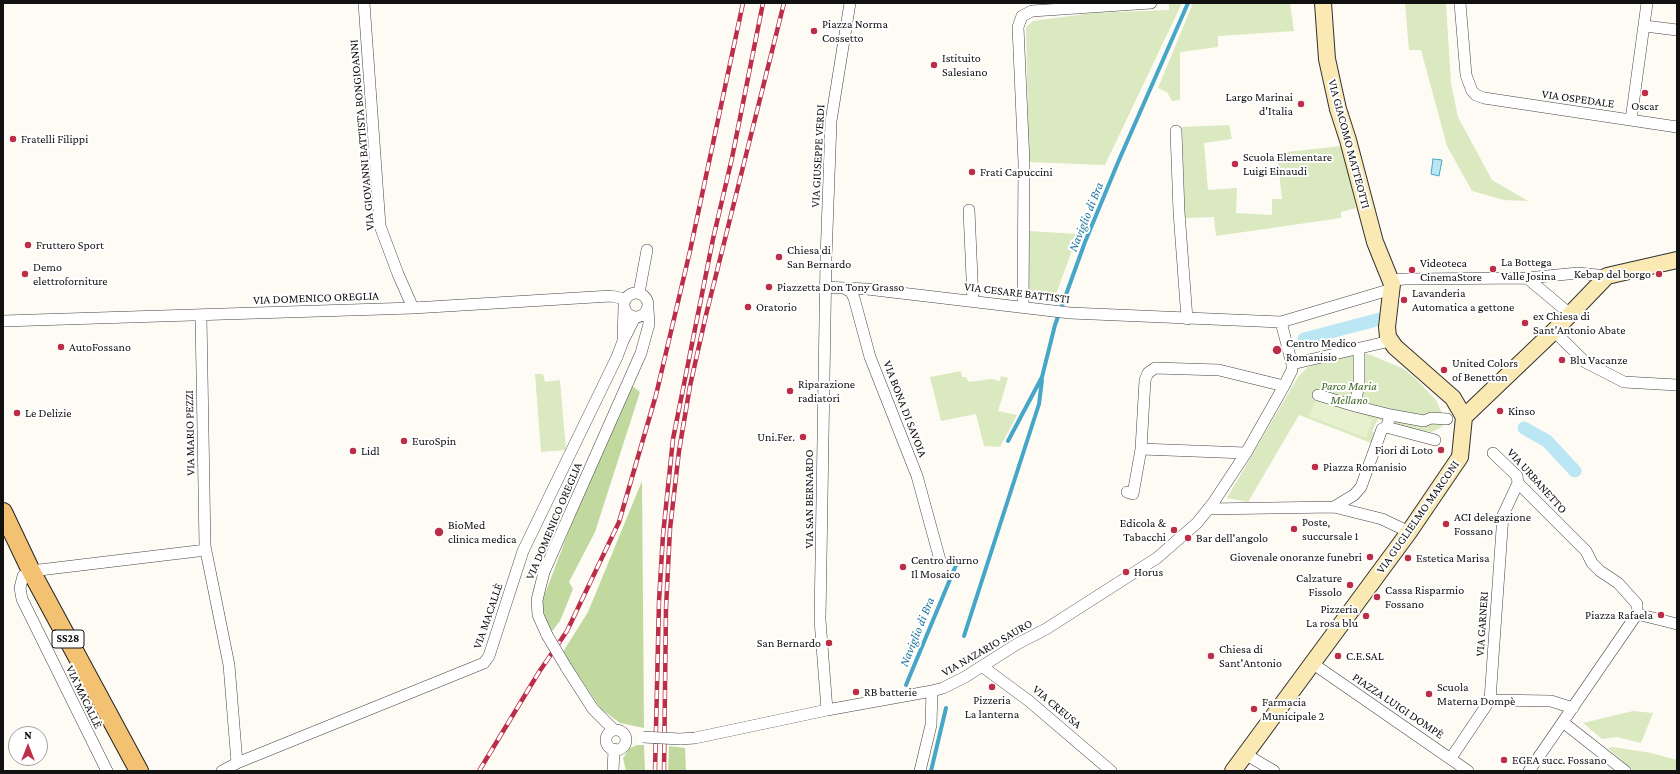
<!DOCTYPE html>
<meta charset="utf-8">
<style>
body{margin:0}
#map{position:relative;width:1680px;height:774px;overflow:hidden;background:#fefbf5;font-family:"Crimson Pro",serif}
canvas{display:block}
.frame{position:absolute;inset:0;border:4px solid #111;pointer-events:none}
.north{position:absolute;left:8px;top:726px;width:40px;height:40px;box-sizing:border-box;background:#fff;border:1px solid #a0a0a0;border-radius:50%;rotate:0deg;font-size:11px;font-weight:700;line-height:16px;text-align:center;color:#111}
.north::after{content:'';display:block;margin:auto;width:14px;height:18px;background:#bc2d48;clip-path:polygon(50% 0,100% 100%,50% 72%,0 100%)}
</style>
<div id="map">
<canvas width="1680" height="774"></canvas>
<div class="frame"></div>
<div class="north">N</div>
</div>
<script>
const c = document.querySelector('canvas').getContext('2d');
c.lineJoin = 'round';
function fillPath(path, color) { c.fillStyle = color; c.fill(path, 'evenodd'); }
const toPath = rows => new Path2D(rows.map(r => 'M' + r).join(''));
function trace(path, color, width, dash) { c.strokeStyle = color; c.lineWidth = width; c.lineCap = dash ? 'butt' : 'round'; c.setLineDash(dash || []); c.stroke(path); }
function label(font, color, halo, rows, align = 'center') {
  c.font = font + ' "Crimson Pro",serif'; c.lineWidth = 4; c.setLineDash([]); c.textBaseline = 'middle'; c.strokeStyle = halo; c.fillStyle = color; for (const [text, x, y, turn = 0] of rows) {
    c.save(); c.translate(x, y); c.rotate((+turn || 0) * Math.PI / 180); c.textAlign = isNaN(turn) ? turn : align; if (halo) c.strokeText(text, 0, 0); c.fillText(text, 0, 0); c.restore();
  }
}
const green = toPath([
 [1169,3,1182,3,1105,165,1029,162,1026,27,1033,21,1093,13,1169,10],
 [1193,3,1290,3,1294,31,1218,36,1218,47,1180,52,1180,100,1172,101,1167,92,1158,88],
 [1405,3,1446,3,1451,83,1458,117,1492,180,1528,201,1504,200,1472,191,1447,146,1421,50,1409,50],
 [1229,125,1232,139,1204,143,1208,190,1237,188,1236,213,1272,215,1272,199,1282,199,1277,153,1342,146,1356,208,1341,212,1341,218,1216,236,1214,217,1185,218,1182,127],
 [1028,231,1078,234,1055,297,1029,298],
 [1347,353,1368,354,1402,368,1414,377,1436,400,1446,422,1440,428,1432,432,1399,428,1378,419,1372,431,1376,435,1374,444,1299,415,1248,502,1227,498,1298,377,1308,367],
 [961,371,962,377,966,377,969,382,991,379,1000,381,1001,376,1008,378,998,411,1017,415,1000,447,984,446,976,414,941,421,930,377],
 [535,374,543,374,545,382,560,380,566,450,541,452],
 [1633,711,1653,713,1641,743,1617,737,1602,739,1583,723],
 [1613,747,1651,753,1677,760,1677,771,1633,771,1608,748]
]);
const forest = toPath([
 [631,385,640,392,595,532,569,582,573,589,560,621,550,634,540,607,568,533],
 [642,481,644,728,620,723,601,709,563,652,588,612],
 [637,745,644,745,645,771,626,771,623,758,630,748],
 [669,746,685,748,686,771,668,771]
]);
const pitch = toPath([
 [1317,397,1373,419,1366,438,1309,416]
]);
const water = toPath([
 [1433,159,1442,160,1439,176,1431,174,1433,159]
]);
const stream = toPath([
 [1008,441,1042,377,1055,325,1085,242,1119,160,1188,3],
 [964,636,1039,404,1042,380],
 [906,685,956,565],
 [931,771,946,708]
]);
const canal = toPath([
 [1304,339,1380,319],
 [1524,428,1547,441,1575,471]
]);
const street = toPath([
 [364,3,380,226,398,274,413,308],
 [1460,3,1466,75,1472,91,1476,95,1484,98,1677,127],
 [1645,26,1677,30],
 [1631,120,1647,3],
 [1176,131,1179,212,1187,319],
 [969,210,973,301],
 [1527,278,1578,273,1607,276],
 [1391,280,1406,279,1527,278,1570,314],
 [826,287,844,288,851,292,854,298,870,357,917,476,940,560],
 [844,288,867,289,1070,313,1281,322,1392,289],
 '624 305a12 12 0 1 1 24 0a12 12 0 1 1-24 0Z',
 [639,293,647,250],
 [1023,306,1024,163,1018,27,1022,16,1032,11,1151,3],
 [624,307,623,341,635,317],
 [201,316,205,546,229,665,237,763],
 [3,321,413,308,611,296,625,299],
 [1554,331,1585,362,1624,382,1677,385],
 [1292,364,1390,341],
 [1318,395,1355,406,1359,383,1359,353],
 [1355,406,1391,415],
 [1386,427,1391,415,1424,421,1431,418,1447,419],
 [1141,449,1145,380,1148,373,1155,368,1219,370,1284,386],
 [1493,453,1517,476,1518,483,1586,551,1592,563,1600,571,1618,583,1637,604,1637,614,1529,771],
 [1127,492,1133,494,1141,449,1246,453],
 [1334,507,1382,519,1409,532],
 [1208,509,1334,507,1354,495,1361,487,1382,429,1386,427,1435,440],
 [1637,614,1677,624],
 [547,635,538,615,537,600,544,572,641,353,649,324,648,309],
 [1312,663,1468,771],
 [566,667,593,709,614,730],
 [983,667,1029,701,1111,771],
 [1490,700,1551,701,1573,708],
 [827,710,820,620,826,259,831,121,850,3],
 [1564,723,1625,771],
 '606 740a10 10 0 1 1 20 0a10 10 0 1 1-20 0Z',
 [680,739,695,738,827,710,932,691,943,688,965,677,1017,644,1046,629,1157,558,1197,523,1213,503,1246,453,1284,386,1292,370,1292,364,1281,322],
 [1245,754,1274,771],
 [1451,758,1490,700,1503,515,1518,483],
 [107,771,22,599,20,588,23,576,31,571,206,550],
 [222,771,237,763,484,663,489,656,523,551,617,357,623,341],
 [613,771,614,749],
 [920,771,931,725,932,691]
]);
const secondary = toPath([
 [1323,3,1327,59,1338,109,1348,140,1375,242,1392,284,1387,327,1388,337,1395,347,1453,398,1464,417],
 [1233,771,1409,532,1460,457,1464,417,1554,331,1607,276,1677,260]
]);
const primary = toPath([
 [3,512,31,571,139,771]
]);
const rail = toPath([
 [479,771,539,672,567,631,619,522,656,395,690,251,743,3],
 [655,771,659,601,663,535,673,439,713,239,732,158,763,3],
 [664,771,666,608,670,529,679,451,690,386,706,315,784,3]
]);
const streetBridge = toPath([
 [547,635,566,667],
 [643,737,680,739]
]);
const markers = [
 [814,31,4,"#bc2d48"],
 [934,65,4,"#bc2d48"],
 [1645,93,4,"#bc2d48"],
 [1301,104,4,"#bc2d48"],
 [13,139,4,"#bc2d48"],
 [1235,164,4,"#bc2d48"],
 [972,172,4,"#bc2d48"],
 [28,245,4,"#bc2d48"],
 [779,257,4,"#bc2d48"],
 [1493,269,4,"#bc2d48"],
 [1412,270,4,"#bc2d48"],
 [25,274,4,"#bc2d48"],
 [1659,274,4,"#bc2d48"],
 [769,287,4,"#bc2d48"],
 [1404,300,4,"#bc2d48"],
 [748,307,4,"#bc2d48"],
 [1525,323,4,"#bc2d48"],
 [61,347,4,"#bc2d48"],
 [1277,350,5,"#bc2d48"],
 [1562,360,4,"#bc2d48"],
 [1444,370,4,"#bc2d48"],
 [790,391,4,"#bc2d48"],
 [1500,411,4,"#bc2d48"],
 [17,413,4,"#bc2d48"],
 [803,437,4,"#bc2d48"],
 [404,441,4,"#bc2d48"],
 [1441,450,4,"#bc2d48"],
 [353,451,4,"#bc2d48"],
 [1315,467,4,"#bc2d48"],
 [1446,524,4,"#bc2d48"],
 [1294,529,4,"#bc2d48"],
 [1174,530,4,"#bc2d48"],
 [439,532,5,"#bc2d48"],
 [1188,538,4,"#bc2d48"],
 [1370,557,4,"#bc2d48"],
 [1408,558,4,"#bc2d48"],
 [903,567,4,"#bc2d48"],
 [1126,572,4,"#bc2d48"],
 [1350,585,4,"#bc2d48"],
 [1377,597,4,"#bc2d48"],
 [1661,615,4,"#bc2d48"],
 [1366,616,4,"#bc2d48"],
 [829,643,4,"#bc2d48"],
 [1211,656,4,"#bc2d48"],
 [1338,656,4,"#bc2d48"],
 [992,687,4,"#bc2d48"],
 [856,692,4,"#bc2d48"],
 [1429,694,4,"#bc2d48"],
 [1254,709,4,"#bc2d48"],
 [1504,760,4,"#bc2d48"]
];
const shields = [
 [68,639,32]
];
const shieldNames = [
 ["SS28",68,639]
];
const poiNames = [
 ["Piazza Norma",822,24],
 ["Cossetto",822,38],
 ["Istituito",942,58],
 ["Salesiano",942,72],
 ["Largo Marinai",1293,97,"right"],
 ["d'Italia",1293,111,"right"],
 ["Oscar",1645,106,"center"],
 ["Fratelli Filippi",21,139],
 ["Scuola Elementare",1243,157],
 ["Luigi Einaudi",1243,171],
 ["Frati Capuccini",980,172],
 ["Fruttero Sport",36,245],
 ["Chiesa di",787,250],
 ["San Bernardo",787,264],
 ["La Bottega",1501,262],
 ["Valle Josina",1501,276],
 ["Videoteca",1420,263],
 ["CinemaStore",1420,277],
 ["Demo",33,267],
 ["elettroforniture",33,281],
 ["Kebap del borgo",1651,274,"right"],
 ["Piazzetta Don Tony Grasso",777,287],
 ["Lavanderia",1412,293],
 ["Automatica a gettone",1412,307],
 ["Oratorio",756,307],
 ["ex Chiesa di",1533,316],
 ["Sant’Antonio Abate",1533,330],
 ["Centro Medico",1286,343],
 ["Romanisio",1286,357],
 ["AutoFossano",69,347],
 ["Blu Vacanze",1570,360],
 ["United Colors",1452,363],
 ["of Benetton",1452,377],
 ["Riparazione",798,384],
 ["radiatori",798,398],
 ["Kinso",1508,411],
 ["Le Delizie",25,413],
 ["Uni.Fer.",795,437,"right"],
 ["EuroSpin",412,441],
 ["Fiori di Loto",1433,450,"right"],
 ["Lidl",361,451],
 ["Piazza Romanisio",1323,467],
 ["ACI delegazione",1454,517],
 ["Fossano",1454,531],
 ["Poste,",1302,522],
 ["succursale 1",1302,536],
 ["Edicola &",1166,523,"right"],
 ["Tabacchi",1166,537,"right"],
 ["BioMed",448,525],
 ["clinica medica",448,539],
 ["Bar dell'angolo",1196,538],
 ["Giovenale onoranze funebri",1362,557,"right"],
 ["Estetica Marisa",1416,558],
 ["Centro diurno",911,560],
 ["Il Mosaico",911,574],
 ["Horus",1134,572],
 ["Calzature",1342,578,"right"],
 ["Fissolo",1342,592,"right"],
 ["Cassa Risparmio",1385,590],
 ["Fossano",1385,604],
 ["Pizzeria",1358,609,"right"],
 ["La rosa blu",1358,623,"right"],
 ["Piazza Rafaela",1653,615,"right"],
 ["San Bernardo",821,643,"right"],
 ["Chiesa di",1219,649],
 ["Sant'Antonio",1219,663],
 ["C.E.SAL",1346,656],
 ["Scuola",1437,687],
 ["Materna Dompè",1437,701],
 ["RB batterie",864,692],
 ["Pizzeria",992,700,"center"],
 ["La lanterna",992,714,"center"],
 ["Farmacia",1262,702],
 ["Municipale 2",1262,716],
 ["EGEA succ. Fossano",1512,760]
];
const streetNames = [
 ["VIA OSPEDALE",1578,99,8],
 ["VIA GIOVANNI BATTISTA BONGIOANNI",362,135,-95],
 ["VIA GIACOMO MATTEOTTI",1349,144,75],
 ["VIA GIUSEPPE VERDI",818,156,-87],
 ["VIA CESARE BATTISTI",1017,293,7],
 ["VIA DOMENICO OREGLIA",316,298,-2],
 ["VIA BONA DI SAVOIA",905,409,69],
 ["VIA MARIO PEZZI",190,433,-91],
 ["VIA URBANETTO",1537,481,48],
 ["VIA SAN BERNARDO",809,499,-90],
 ["VIA GUGLIELMO MARCONI",1418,517,-55],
 ["VIA DOMENICO OREGLIA",554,521,-67],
 ["VIA MACALLÈ",488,616,-71],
 ["VIA GARNERI",1482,624,-86],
 ["VIA NAZARIO SAURO",987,648,-30],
 ["VIA MACALLÈ",84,697,64],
 ["PIAZZA LUIGI DOMPÈ",1398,706,34],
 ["VIA CREUSA",1057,707,40]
];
const parkNames = [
 ["Parco Maria",1349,386],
 ["Mellano",1349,400]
];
const waterNames = [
 ["Naviglio di Bra",1086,217,-68],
 ["Naviglio di Bra",917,632,-68]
];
fillPath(green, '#dae9bf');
fillPath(forest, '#c1d99f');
fillPath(pitch, '#e9f0d0');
fillPath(water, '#bbe7f4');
trace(water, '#45a6c8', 1);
trace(stream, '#45a6c8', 4);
trace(canal, '#bbe7f4', 13);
trace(street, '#444', 12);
trace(secondary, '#333', 18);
trace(primary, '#222', 20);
trace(street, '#fff', 11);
trace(secondary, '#fbe9b3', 16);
trace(primary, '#f2c171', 18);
trace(rail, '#bc2d48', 4.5);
trace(rail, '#fff', 3, [9]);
trace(streetBridge, '#444', 12, []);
trace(streetBridge, '#fff', 11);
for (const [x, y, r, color] of markers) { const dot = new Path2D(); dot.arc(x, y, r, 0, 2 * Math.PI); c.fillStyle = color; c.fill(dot); trace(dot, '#fff', 1.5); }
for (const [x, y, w] of shields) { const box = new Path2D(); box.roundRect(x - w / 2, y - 9, w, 18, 3); c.fillStyle = '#fff'; c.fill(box); trace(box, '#111', 1); }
label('bold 11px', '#111', null, shieldNames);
label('12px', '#111', '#fff', poiNames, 'left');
label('12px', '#111', '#fff', streetNames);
label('italic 12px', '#3a6722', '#fff', parkNames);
label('italic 13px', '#1e789f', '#fff', waterNames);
</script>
